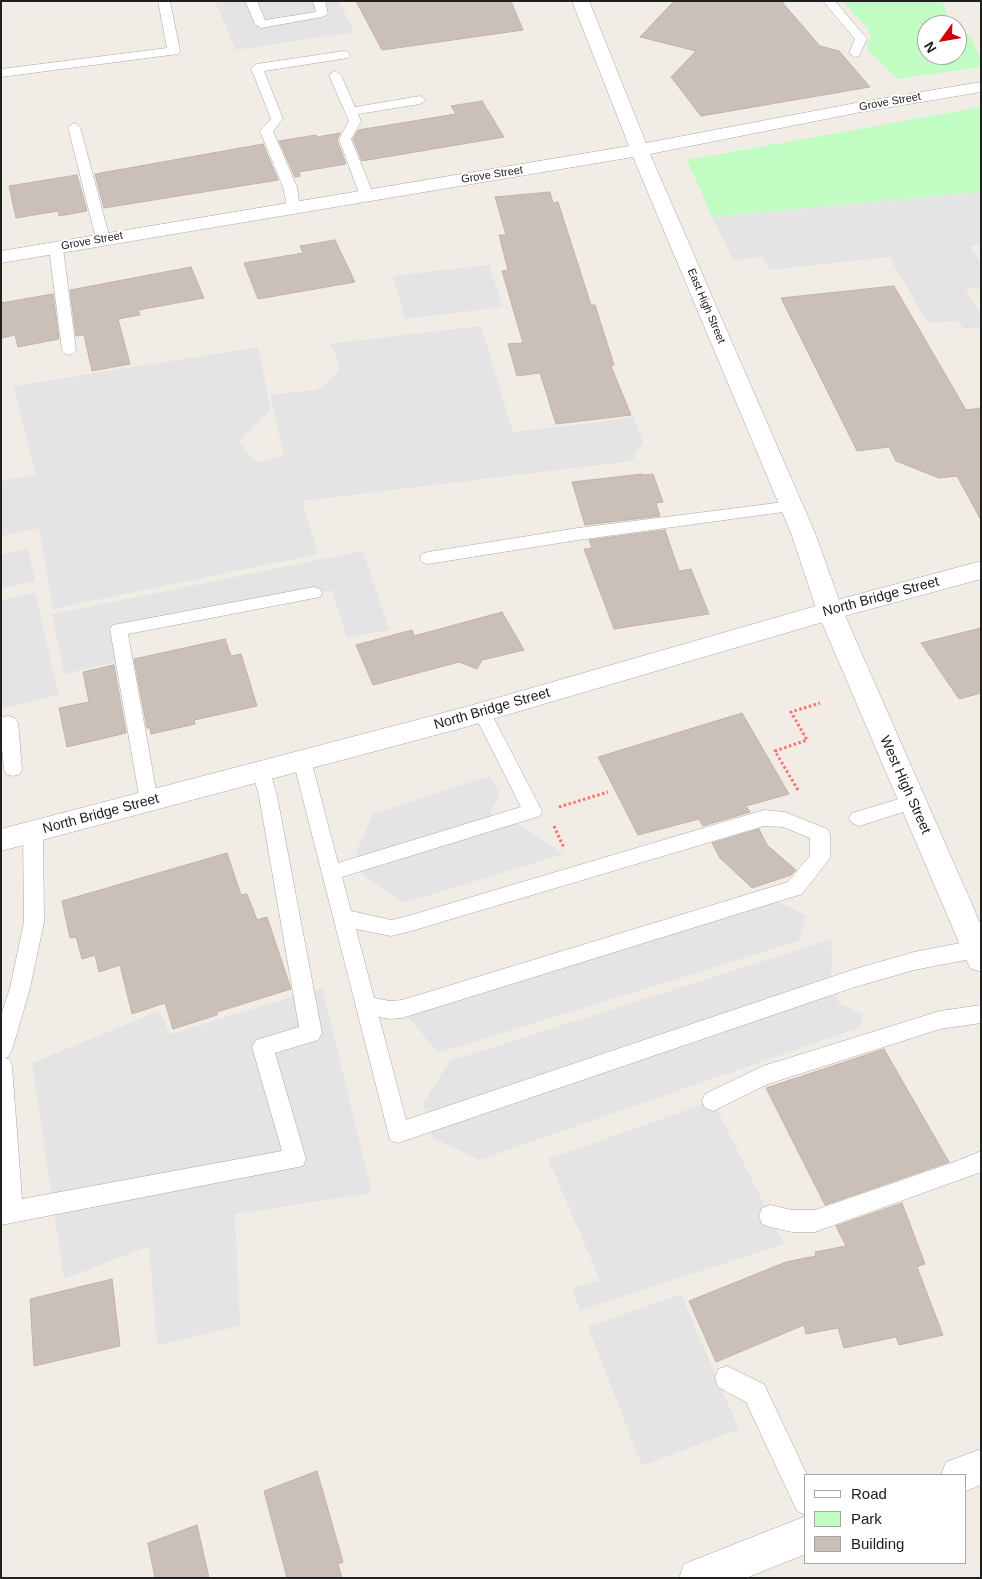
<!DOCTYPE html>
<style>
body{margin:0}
#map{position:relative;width:982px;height:1579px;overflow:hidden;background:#f1ede6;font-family:Arial,sans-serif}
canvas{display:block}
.frame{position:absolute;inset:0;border:2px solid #202020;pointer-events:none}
.legend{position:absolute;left:804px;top:1474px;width:162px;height:90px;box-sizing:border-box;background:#fff;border:1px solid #a6a6a6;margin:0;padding:6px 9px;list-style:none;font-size:15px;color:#202020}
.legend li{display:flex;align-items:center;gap:10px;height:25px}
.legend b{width:25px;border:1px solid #a6a6a6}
.north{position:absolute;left:917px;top:15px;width:50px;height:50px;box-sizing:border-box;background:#fff;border:1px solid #a6a6a6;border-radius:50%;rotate:238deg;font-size:14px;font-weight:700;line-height:20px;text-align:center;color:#202020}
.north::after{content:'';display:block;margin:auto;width:18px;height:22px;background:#d0000b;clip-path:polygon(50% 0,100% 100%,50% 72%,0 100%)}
</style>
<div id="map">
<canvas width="982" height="1579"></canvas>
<div class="frame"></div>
<ul class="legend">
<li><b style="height:6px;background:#fff"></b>Road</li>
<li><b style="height:14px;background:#c1fdc3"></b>Park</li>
<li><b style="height:14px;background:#cabfb9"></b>Building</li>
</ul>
<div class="north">N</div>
</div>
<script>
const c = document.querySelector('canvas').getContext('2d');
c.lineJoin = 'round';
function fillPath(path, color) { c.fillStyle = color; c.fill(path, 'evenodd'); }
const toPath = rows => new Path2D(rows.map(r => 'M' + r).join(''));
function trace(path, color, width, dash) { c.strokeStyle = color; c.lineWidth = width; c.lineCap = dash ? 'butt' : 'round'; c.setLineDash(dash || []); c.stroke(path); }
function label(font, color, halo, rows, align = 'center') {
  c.font = font + ' Arial,sans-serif'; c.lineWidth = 4; c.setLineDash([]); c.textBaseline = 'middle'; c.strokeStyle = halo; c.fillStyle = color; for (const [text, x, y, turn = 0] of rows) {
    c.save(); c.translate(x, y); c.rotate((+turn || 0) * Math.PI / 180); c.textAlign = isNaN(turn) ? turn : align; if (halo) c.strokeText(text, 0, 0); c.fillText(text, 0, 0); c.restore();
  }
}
const park = toPath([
 [842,1,942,1,949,20,955,25,927,25,927,55,957,55,957,26,971,37,981,60,981,67,897,79,868,50,867,43,871,38,868,29],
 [981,107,981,192,712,217,687,160]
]);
const parking = toPath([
 [215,1,339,1,354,32,236,50],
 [981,192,981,244,970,246,981,263,981,288,965,289,981,315,981,327,964,329,957,321,928,323,889,257,770,270,763,257,733,260,712,217],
 [489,265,503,307,405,319,393,276],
 [481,326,513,432,631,418,633,415,643,442,632,461,302,501,318,554,53,609,39,528,1,536,1,481,36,475,14,386,258,347,271,410,239,442,256,462,284,456,270,395,316,390,328,382,339,370,334,350,328,344],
 [28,549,35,581,1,589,1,555],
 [363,551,389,630,347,638,332,590,119,629,125,660,64,674,52,614],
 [35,593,59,695,3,708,1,702,1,600],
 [490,776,500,794,491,811,495,822,509,818,564,854,403,903,362,874,356,852,373,814],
 [766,896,806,915,799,941,438,1053,402,1009],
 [832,939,831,986,839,1003,863,1014,861,1027,479,1160,433,1138,423,1103,450,1061],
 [322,988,372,1193,235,1214,240,1326,157,1345,149,1246,64,1279,32,1063,159,1011,170,1034],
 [713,1101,784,1244,580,1310,572,1288,600,1280,548,1159],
 [681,1294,739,1429,642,1466,588,1327]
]);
const building = toPath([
 [356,1,511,1,523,30,382,50,356,1],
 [674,1,781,1,820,46,839,51,870,87,701,116,671,77,696,51,640,37,674,1],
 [482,101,504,137,362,161,353,139,358,130,456,114,451,106,482,101],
 [340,133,337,140,346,164,299,172,300,176,295,177,279,141,316,135,317,137,340,133],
 [263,144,278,180,104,208,95,174,263,144],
 [77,175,87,211,59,216,58,211,16,218,9,186,77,175],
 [550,192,553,203,558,202,591,305,595,305,614,365,611,366,631,415,556,424,540,373,517,376,508,344,523,343,502,271,508,270,499,235,506,235,495,197,550,192],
 [335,240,355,282,258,299,244,263,303,253,300,246,335,240],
 [191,267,204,298,138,310,140,315,118,319,130,364,92,371,84,335,76,336,70,290,191,267],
 [894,286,966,410,981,408,981,520,957,476,939,478,896,461,889,447,857,451,781,298,894,286],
 [53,294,59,339,18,347,15,335,1,338,1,303,53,294],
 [642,474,643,475,653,474,663,502,656,503,660,516,585,525,572,482,642,474],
 [665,530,679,571,691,569,709,614,614,629,584,549,592,548,589,540,665,530],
 [502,612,524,650,482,660,477,669,459,662,373,685,356,645,412,630,414,636,502,612],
 [981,628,981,693,959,699,921,643,981,628],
 [225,639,231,656,241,654,257,706,194,720,195,724,151,734,150,728,147,728,134,659,225,639],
 [114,665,126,733,67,747,59,708,89,702,83,672,114,665],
 [742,713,789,794,746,806,750,812,703,826,699,819,638,835,598,757,742,713],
 [759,829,767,845,796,870,791,875,752,888,720,858,712,843,759,829],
 [227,853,241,895,247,894,257,920,267,917,291,989,217,1012,217,1015,173,1029,165,1003,132,1014,120,965,99,972,95,955,82,959,76,937,70,938,62,901,227,853],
 [884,1049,949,1162,825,1205,766,1088,884,1049],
 [902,1203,925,1264,917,1267,943,1335,899,1345,896,1337,844,1348,838,1328,806,1334,804,1325,716,1362,689,1301,786,1262,816,1256,815,1252,846,1246,836,1226,902,1203],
 [112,1279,120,1346,34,1366,30,1299,112,1279],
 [317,1471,343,1562,338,1564,342,1578,287,1578,264,1491,317,1471],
 [197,1525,209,1578,155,1578,148,1543,197,1525]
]);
const path = toPath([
 [798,790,775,751,807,740,791,712,820,703],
 [559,807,608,792],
 [554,826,564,848]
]);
const service = toPath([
 [158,1,170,1,180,51,178,54,1,77,1,69,167,48,158,1],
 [245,1,257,1,265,20,316,12,313,1,325,1,328,14,322,17,261,28,255,24,245,1],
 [823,1,835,1,867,39,859,56,855,57,849,53,855,39,823,1],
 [344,51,348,52,350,55,348,58,264,71,283,119,273,131,297,187,300,208,298,211,288,211,283,187,260,131,271,119,251,68,257,64,344,51],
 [335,71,341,75,355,107,420,96,426,100,420,104,358,114,361,121,351,139,374,196,372,199,362,199,360,196,339,139,349,121,329,75,335,71],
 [74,123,80,127,110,239,108,242,103,243,96,239,68,127,74,123],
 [56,244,63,248,76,350,74,353,69,355,64,353,62,350,49,248,56,244],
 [792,501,798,502,800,506,798,510,578,540,428,564,422,562,420,558,422,554,428,552,578,528,792,501],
 [314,587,320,589,322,593,320,597,128,634,158,801,156,806,149,808,142,806,140,801,110,629,113,625,314,587],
 [482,705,488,707,542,811,540,816,342,877,351,911,391,920,408,916,764,810,785,812,827,829,830,834,830,858,802,894,402,1018,390,1019,379,1017,406,1120,855,969,914,952,981,939,981,957,914,970,855,987,398,1143,390,1140,293,760,295,755,302,753,309,755,311,760,338,863,521,807,473,712,476,707,482,705],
 [764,826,783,827,810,838,810,856,788,882,402,1000,390,1001,374,998,356,929,391,936,408,932,764,826],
 [9,716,15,718,18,723,22,769,20,774,13,776,6,774,4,769,1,739,1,717,9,716],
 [261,764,268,766,270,771,277,796,322,1033,318,1040,275,1053,306,1159,303,1166,1,1225,1,1015,10,988,24,922,23,832,26,827,33,824,40,827,43,832,44,922,30,988,12,1050,8,1057,5,1058,9,1059,12,1066,22,1199,282,1151,252,1047,256,1040,299,1027,259,796,252,771,254,766,261,764],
 [912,795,919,797,921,802,919,807,859,826,852,823,849,818,852,813,912,795],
 [981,1005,981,1023,940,1029,768,1084,713,1111,705,1108,702,1101,705,1094,763,1066,940,1011,981,1005],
 [981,1151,981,1172,815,1232,792,1232,770,1227,762,1224,759,1216,762,1208,770,1205,792,1210,815,1210,957,1161,981,1151],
 [727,1366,764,1384,807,1475,806,1515,797,1511,746,1402,718,1387,715,1378,718,1369,727,1366]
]);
const minor = toPath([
 [572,1,589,1,646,143,861,102,981,82,981,92,861,112,650,154,815,533,843,611,981,925,981,972,970,968,966,959,817,611,791,533,633,157,1,263,1,251,629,146,572,1],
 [981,1449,981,1485,966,1491,966,1475,941,1475,946,1462,981,1449],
 [806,1516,806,1554,746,1578,679,1578,684,1564,806,1516]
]);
const tertiary = toPath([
 [981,561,981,579,830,620,462,728,1,851,1,829,462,708,830,602,981,561]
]);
const farStreetnames = [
 ["Grove Street",890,102,-10],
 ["Grove Street",492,175,-9],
 ["Grove Street",92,241,-10],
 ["East High Street",706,306,67]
];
const streetNames = [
 ["North Bridge Street",881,597,-15],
 ["North Bridge Street",492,709,-16],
 ["West High Street",905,785,66],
 ["North Bridge Street",101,814,-15]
];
fillPath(park, '#c1fdc3');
fillPath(parking, '#e4e4e4');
fillPath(building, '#cabfb9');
trace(building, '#c4b2a7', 1);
trace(service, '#a7a7a7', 1);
trace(minor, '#a7a7a7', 1);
trace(tertiary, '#a7a7a7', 1);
trace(path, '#ff7169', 3, [2.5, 2.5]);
fillPath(service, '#fff');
fillPath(minor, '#fff');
fillPath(tertiary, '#fff');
label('11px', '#202020', '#fff', farStreetnames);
label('14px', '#202020', '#fff', streetNames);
</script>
